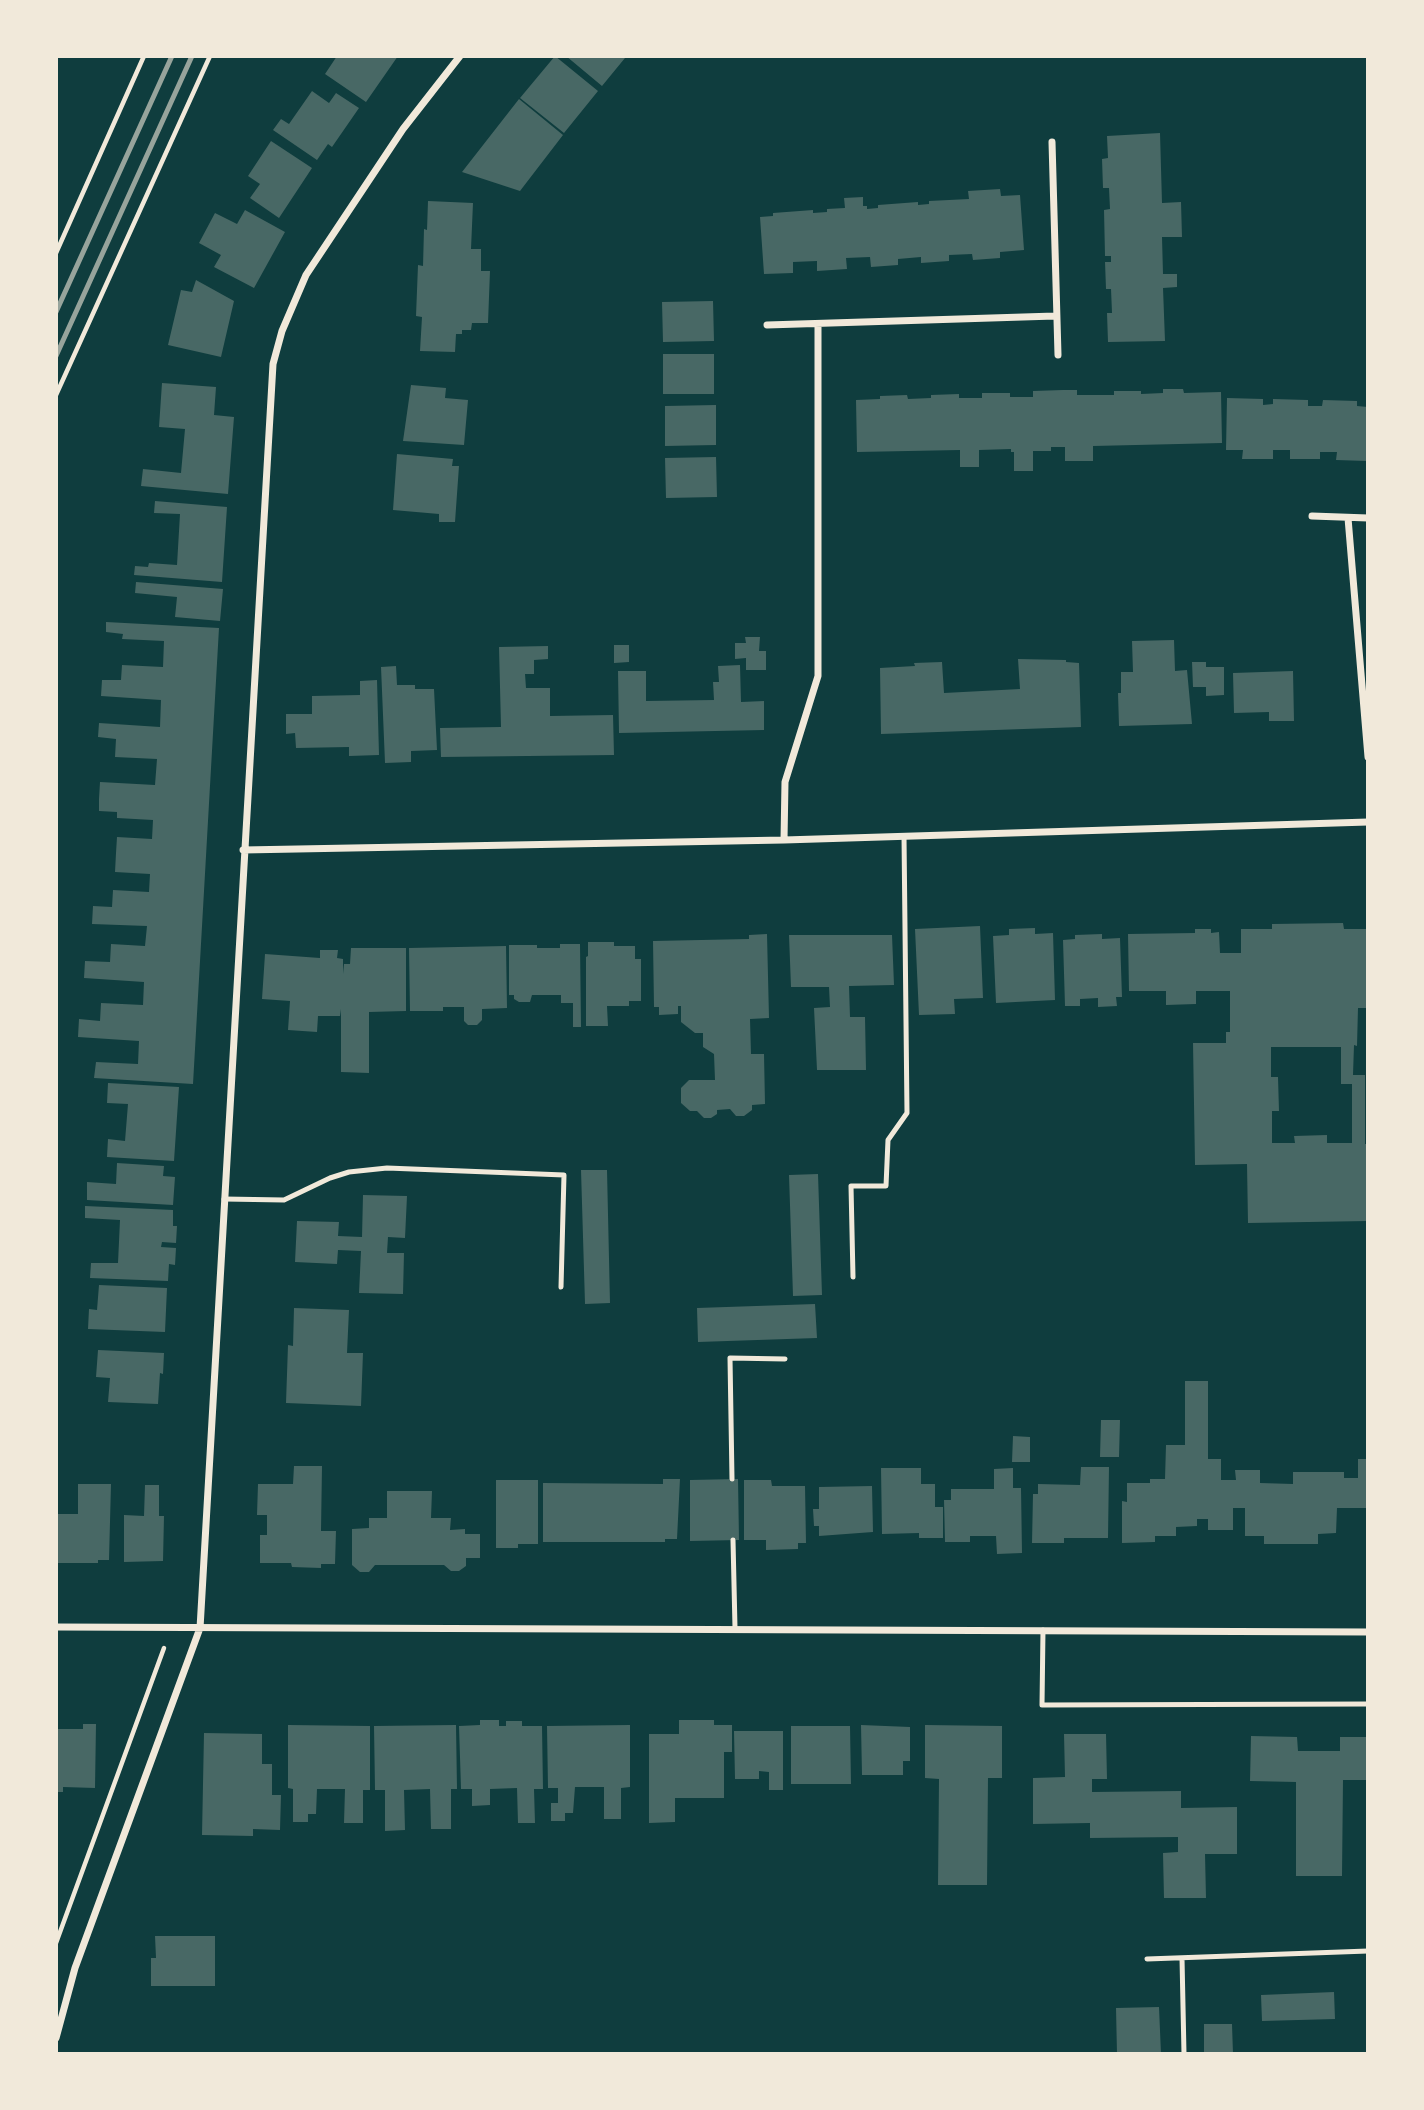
<!DOCTYPE html>
<style>
body{margin:0}
#map{position:relative;width:1424px;height:2110px;overflow:hidden;background:#0f3d3e;font-family:"IBM Plex Sans",sans-serif}
canvas{display:block}
.frame{position:absolute;inset:0;border:58px solid #f1e9da;pointer-events:none}
</style>
<div id="map">
<canvas width="1424" height="2110"></canvas>
<div class="frame"></div>
</div>
<script>
const c = document.querySelector('canvas').getContext('2d');
c.lineJoin = 'round';
function fillPath(path, color) { c.fillStyle = color; c.fill(path, 'evenodd'); }
const toPath = rows => new Path2D(rows.map(r => 'M' + r).join(''));
function trace(path, color, width, dash) { c.strokeStyle = color; c.lineWidth = width; c.lineCap = dash ? 'butt' : 'round'; c.setLineDash(dash || []); c.stroke(path); }
const building = toPath([
 [337,56,398,56,366,102,325,74],
 [555,56,598,91,564,133,520,98],
 [566,56,623,56,625,58,602,86],
 [312,91,329,103,336,93,359,108,332,147,328,144,317,160,273,130,281,119,289,124],
 [519,99,563,135,520,191,462,172],
 [1160,133,1162,203,1181,202,1182,237,1162,237,1163,274,1177,274,1177,287,1163,288,1165,341,1108,342,1107,313,1112,313,1111,289,1106,289,1105,262,1111,262,1111,256,1105,256,1104,210,1110,209,1109,188,1103,188,1102,159,1108,158,1107,136],
 [271,141,312,168,279,218,250,198,260,184,248,176],
 [1000,189,1001,196,1020,195,1024,250,1000,252,1000,258,973,260,972,254,949,255,949,261,921,263,921,257,898,259,898,265,871,267,870,257,846,258,847,269,817,271,817,261,793,262,793,273,764,274,760,217,773,216,773,213,813,210,813,213,827,212,827,209,845,208,844,198,863,197,863,206,867,206,867,209,878,208,878,205,918,202,918,205,929,204,929,201,969,199,968,191],
 [428,201,473,203,471,249,481,249,481,271,490,271,488,323,472,323,471,330,462,330,462,334,456,334,455,352,420,351,422,317,416,316,418,265,423,266,424,229,427,230],
 [245,210,285,232,254,288,214,267,221,255,199,243,215,213,237,224],
 [196,280,234,301,221,357,168,345,181,290,192,292],
 [713,301,714,341,663,342,662,302],
 [663,354,714,354,714,394,663,394],
 [162,383,216,387,214,415,234,417,228,494,141,486,143,469,181,473,185,429,159,427],
 [411,385,446,388,445,398,468,400,464,445,403,441],
 [1163,389,1183,389,1184,393,1221,392,1222,443,1093,446,1093,461,1065,461,1065,447,1051,447,1051,451,1033,451,1033,471,1014,471,1014,452,1011,452,1011,449,979,450,979,467,960,467,960,450,857,452,856,400,880,399,880,396,907,395,908,399,931,398,931,395,959,394,959,398,982,398,982,393,1010,393,1010,397,1033,397,1033,391,1063,390,1077,390,1077,395,1114,395,1114,391,1141,391,1141,394,1163,393],
 [1227,398,1263,399,1263,405,1273,404,1273,399,1308,400,1308,406,1322,406,1323,400,1357,401,1357,406,1368,407,1367,461,1336,460,1337,452,1320,452,1320,459,1290,459,1290,450,1273,450,1273,459,1242,459,1243,450,1226,450],
 [716,405,716,445,665,446,665,406],
 [397,454,453,459,452,466,459,466,455,522,439,522,439,514,393,510],
 [716,457,717,497,666,498,665,458],
 [155,501,227,507,222,582,134,575,135,566,148,567,149,563,177,565,180,514,154,513],
 [136,582,223,589,220,621,175,617,177,597,135,593],
 [106,622,219,628,193,1084,94,1078,96,1062,138,1064,139,1041,78,1037,79,1019,100,1021,101,1003,143,1005,144,982,84,978,85,961,110,962,111,944,145,946,147,926,92,924,93,906,112,907,113,890,149,892,150,874,115,872,116,853,117,837,152,839,153,820,117,818,117,812,99,811,99,799,100,782,155,785,157,759,115,757,116,739,98,737,99,723,160,727,161,700,101,696,102,680,121,680,122,665,163,667,164,641,122,639,123,634,106,632],
 [745,637,760,637,759,651,766,651,766,670,746,670,746,658,735,659,735,643,746,643],
 [1174,640,1175,671,1187,670,1192,724,1119,726,1118,693,1121,693,1121,672,1133,672,1132,641],
 [614,645,629,645,629,662,614,663],
 [548,646,548,659,534,660,534,674,525,674,526,688,550,688,550,716,613,715,614,755,441,757,440,728,501,727,499,647],
 [1018,659,1066,660,1066,662,1079,663,1081,727,881,734,880,668,915,666,914,663,942,662,944,693,1020,689],
 [1192,662,1206,662,1206,667,1224,667,1224,695,1206,696,1206,687,1193,687],
 [740,665,741,702,764,701,764,730,619,733,618,671,646,671,646,701,714,700,713,682,719,682,718,666],
 [396,666,397,685,415,685,415,689,434,689,437,750,411,751,411,762,385,763,381,667],
 [1293,671,1294,721,1269,721,1269,712,1234,713,1233,673],
 [377,680,379,755,349,756,349,747,296,748,295,733,286,734,286,714,312,714,312,696,360,695,360,681],
 [1343,923,1344,929,1368,929,1368,1008,1358,1008,1357,1046,1354,1045,1353,1075,1365,1075,1365,1144,1368,1144,1368,1221,1248,1223,1247,1164,1195,1165,1193,1043,1226,1043,1226,1032,1230,1032,1230,991,1196,991,1196,1004,1166,1005,1166,991,1129,991,1128,934,1195,933,1195,929,1211,929,1211,933,1219,932,1220,953,1241,953,1241,929,1272,929,1272,924],
 [1271,1047,1341,1047,1341,1084,1352,1084,1352,1143,1327,1143,1327,1135,1294,1136,1295,1143,1272,1143,1272,1111,1279,1111,1278,1077,1271,1077],
 [980,926,983,998,954,999,955,1014,919,1015,915,929],
 [1035,928,1035,934,1053,933,1055,1000,996,1003,993,936,1009,935,1009,929],
 [767,934,769,1018,750,1019,751,1054,764,1054,765,1104,752,1105,752,1110,744,1116,736,1116,730,1109,717,1110,717,1114,711,1118,704,1118,697,1111,690,1111,681,1103,681,1088,689,1080,715,1080,714,1054,703,1047,703,1033,695,1033,681,1022,681,1006,678,1006,678,1014,659,1015,659,1007,654,1007,653,941,749,939,749,935],
 [1102,934,1102,939,1120,938,1122,997,1116,997,1117,1006,1098,1007,1098,998,1080,999,1080,1006,1065,1006,1063,940,1075,939,1075,935],
 [789,935,892,935,894,985,849,986,850,1017,865,1017,866,1070,817,1070,814,1008,830,1007,829,987,791,987],
 [588,942,614,942,614,946,635,946,635,959,641,959,641,1001,629,1001,629,1006,607,1006,608,1026,586,1026,586,957,588,956],
 [560,944,580,944,581,1027,573,1027,573,1003,561,1003,561,995,532,995,530,1002,519,1002,514,999,514,995,509,995,509,945,537,945,537,948,560,948],
 [506,946,507,1008,482,1009,482,1020,477,1025,468,1025,464,1021,464,1007,443,1007,443,1011,410,1011,409,948],
 [351,948,406,948,406,1011,369,1012,369,1073,341,1072,341,1009,340,1016,318,1016,317,1032,288,1030,290,1001,262,999,265,954,320,958,320,950,338,950,337,958,343,959,343,974,344,964,350,964],
 [108,1083,179,1087,174,1161,107,1157,108,1139,125,1141,128,1104,107,1103],
 [117,1163,164,1166,163,1176,175,1177,173,1205,87,1200,87,1182,116,1184],
 [581,1170,607,1170,610,1303,585,1304],
 [818,1174,822,1295,793,1296,789,1175],
 [363,1195,407,1196,405,1238,388,1237,387,1253,404,1253,403,1294,359,1293,361,1251,338,1250,337,1264,295,1262,297,1221,339,1222,338,1236,362,1237],
 [85,1206,173,1210,173,1226,177,1226,176,1243,162,1242,161,1247,176,1248,175,1265,169,1264,168,1281,90,1278,91,1263,118,1263,120,1220,85,1218],
 [99,1285,167,1288,165,1332,88,1329,89,1309,97,1310],
 [815,1304,817,1338,698,1342,697,1308],
 [294,1308,349,1310,347,1353,363,1353,361,1406,286,1403,288,1345,293,1346],
 [98,1350,164,1353,163,1374,160,1373,158,1404,108,1402,110,1378,96,1377],
 [1185,1381,1208,1381,1208,1459,1221,1459,1221,1480,1236,1480,1235,1470,1260,1470,1260,1483,1293,1484,1293,1472,1344,1472,1344,1478,1358,1478,1358,1459,1368,1459,1368,1508,1337,1508,1336,1533,1318,1534,1318,1544,1264,1544,1264,1536,1245,1536,1245,1508,1233,1508,1233,1530,1208,1530,1208,1519,1197,1519,1197,1526,1176,1527,1176,1536,1155,1536,1155,1542,1122,1543,1122,1501,1127,1502,1127,1483,1150,1483,1150,1479,1165,1479,1166,1445,1185,1445],
 [1101,1420,1120,1420,1119,1457,1100,1457],
 [1013,1436,1030,1437,1030,1462,1012,1462],
 [294,1466,322,1466,321,1531,336,1531,335,1564,321,1564,321,1568,292,1567,291,1563,260,1563,260,1535,267,1535,267,1515,257,1515,258,1484,293,1484],
 [1081,1467,1109,1467,1108,1538,1064,1538,1064,1543,1032,1543,1033,1494,1038,1494,1038,1484,1080,1485],
 [881,1468,921,1468,921,1484,935,1484,935,1507,943,1507,943,1538,919,1538,919,1533,882,1534],
 [1013,1468,1013,1488,1021,1488,1022,1553,997,1554,996,1536,970,1536,970,1542,945,1542,944,1500,951,1500,951,1489,994,1489,994,1469],
 [663,1479,680,1479,677,1539,665,1539,665,1542,543,1542,543,1483,663,1484],
 [738,1479,739,1540,690,1541,690,1480],
 [496,1480,538,1480,538,1544,518,1544,518,1548,496,1548],
 [744,1480,771,1480,772,1486,805,1486,806,1543,798,1543,798,1549,766,1550,766,1540,744,1540],
 [78,1484,111,1484,109,1560,98,1560,98,1563,56,1563,56,1514,78,1514],
 [145,1485,159,1485,159,1516,164,1516,163,1561,124,1562,124,1515,144,1516],
 [872,1486,873,1532,819,1536,819,1526,814,1526,813,1509,819,1509,819,1487],
 [387,1491,432,1491,431,1518,451,1518,450,1530,465,1529,465,1534,480,1534,480,1558,466,1558,466,1566,459,1571,451,1571,444,1565,375,1565,369,1572,360,1572,352,1565,352,1529,369,1528,369,1518,387,1518],
 [480,1720,499,1720,499,1726,506,1726,506,1721,522,1721,522,1726,542,1726,543,1789,534,1789,535,1823,518,1823,517,1788,490,1789,490,1805,472,1806,472,1789,461,1789,459,1726,480,1725],
 [679,1720,714,1720,714,1725,732,1725,732,1752,724,1752,724,1798,675,1798,675,1822,649,1823,649,1734,679,1734],
 [83,1724,96,1724,95,1788,63,1787,63,1792,56,1792,56,1729,83,1729],
 [288,1725,370,1726,370,1790,363,1790,363,1823,344,1823,345,1789,317,1789,316,1814,308,1814,308,1822,293,1822,293,1789,288,1788],
 [456,1725,457,1789,451,1789,451,1829,431,1829,430,1789,404,1790,405,1830,385,1831,385,1790,375,1790,374,1726],
 [630,1725,630,1787,621,1788,621,1819,604,1819,604,1787,575,1787,573,1813,565,1813,565,1821,551,1821,551,1803,558,1803,558,1788,548,1788,547,1726],
 [861,1725,910,1727,910,1761,903,1761,903,1775,862,1775],
 [925,1725,1002,1726,1002,1778,988,1778,987,1885,938,1885,939,1779,925,1778],
 [791,1726,850,1726,851,1784,791,1784],
 [734,1731,783,1731,783,1790,769,1790,769,1772,759,1771,759,1779,735,1779],
 [204,1733,262,1734,262,1764,272,1764,272,1795,281,1795,280,1830,253,1829,253,1836,202,1835],
 [1064,1734,1106,1734,1107,1779,1092,1779,1092,1792,1181,1791,1181,1808,1237,1807,1237,1854,1205,1854,1206,1898,1164,1898,1163,1853,1178,1852,1178,1837,1090,1838,1090,1823,1033,1824,1033,1778,1065,1777],
 [1251,1736,1297,1737,1298,1751,1340,1751,1340,1737,1368,1737,1368,1780,1343,1780,1342,1876,1296,1876,1296,1782,1250,1781],
 [155,1936,215,1936,215,1986,151,1986,151,1958,156,1958],
 [1334,1992,1335,2019,1262,2021,1261,1995],
 [1159,2007,1161,2054,1117,2054,1116,2008],
 [1204,2024,1232,2024,1233,2054,1204,2054]
]);
const path = toPath([
 [56,253,144,56],
 [56,395,210,56],
 [56,1943,164,1648]
]);
const service = toPath([
 [224,1199,284,1200,330,1178,349,1172,387,1168,564,1175,561,1287],
 [853,1277,851,1186,886,1186,888,1140,907,1113,904,836],
 [732,1479,730,1358,785,1359],
 [733,1540,735,1628],
 [1043,1630,1042,1705,1368,1704],
 [1182,1958,1184,2054],
 [1147,1959,1368,1951]
]);
const minor = toPath([
 [1052,142,1058,355],
 [767,325,1055,316],
 [1312,516,1368,518],
 [1348,518,1368,757],
 [784,840,785,782,818,676,818,324],
 [243,850,784,840,1368,822],
 [56,1627,1368,1632],
 [56,2038,75,1968,200,1628,273,364,282,331,306,275,403,129,460,56]
]);
const rail = toPath([
 [56,312,172,56],
 [56,356,192,56]
]);
fillPath(building, '#486865');
trace(path, '#f1e9da', 4.5);
trace(service, '#f1e9da', 5);
trace(minor, '#f1e9da', 7);
trace(rail, '#97a49c', 5);
</script>
